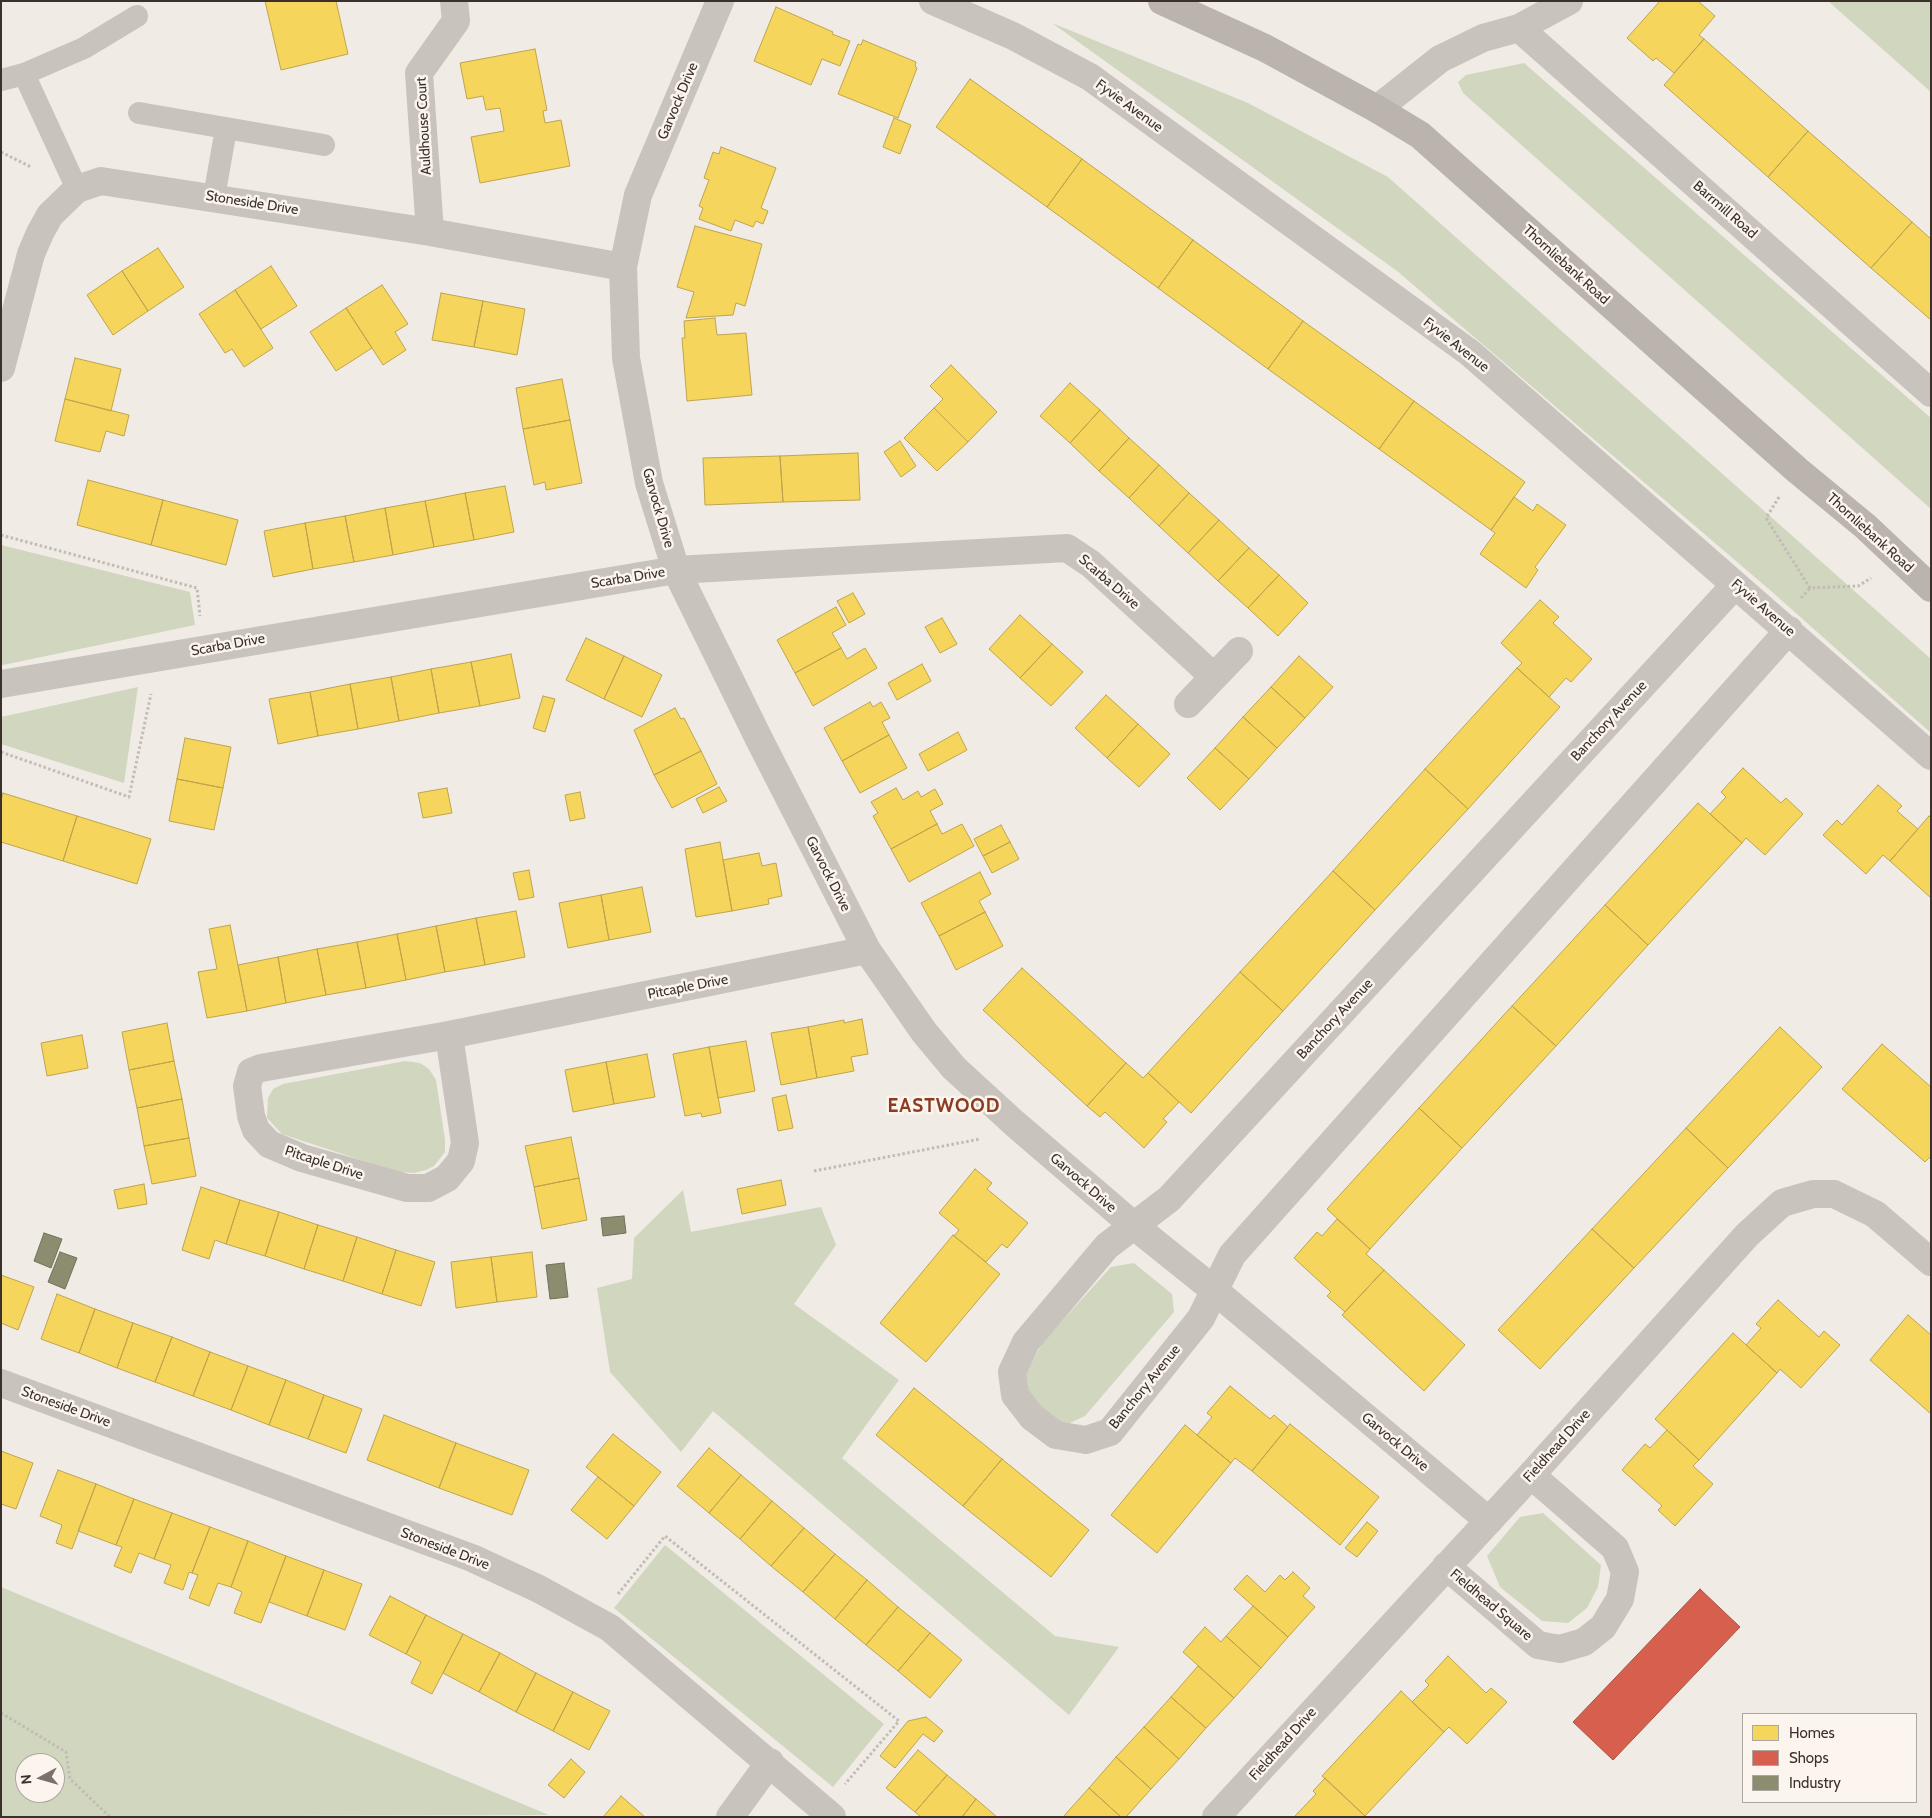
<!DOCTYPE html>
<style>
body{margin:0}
#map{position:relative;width:1932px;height:1818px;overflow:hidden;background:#f0ebe5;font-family:Cabin,sans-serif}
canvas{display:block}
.frame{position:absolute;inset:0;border:2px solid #3b302b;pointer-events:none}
.legend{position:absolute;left:1742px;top:1713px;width:175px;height:90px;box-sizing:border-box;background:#fbf5ee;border:1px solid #aea6a0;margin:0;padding:6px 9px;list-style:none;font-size:15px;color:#3b302b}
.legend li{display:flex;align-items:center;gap:10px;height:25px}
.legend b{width:25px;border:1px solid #aea6a0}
.north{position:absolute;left:15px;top:1753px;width:50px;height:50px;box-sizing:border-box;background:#fbf5ee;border:1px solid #aea6a0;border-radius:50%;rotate:264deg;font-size:14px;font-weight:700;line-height:20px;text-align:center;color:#3b302b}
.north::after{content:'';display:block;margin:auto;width:18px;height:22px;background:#7a716c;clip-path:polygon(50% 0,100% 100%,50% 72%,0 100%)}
</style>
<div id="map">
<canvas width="1932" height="1818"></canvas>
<div class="frame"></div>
<ul class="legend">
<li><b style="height:14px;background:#f6d55c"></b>Homes</li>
<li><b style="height:14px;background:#d6604d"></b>Shops</li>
<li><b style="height:14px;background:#8c8c6e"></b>Industry</li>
</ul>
<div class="north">N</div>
</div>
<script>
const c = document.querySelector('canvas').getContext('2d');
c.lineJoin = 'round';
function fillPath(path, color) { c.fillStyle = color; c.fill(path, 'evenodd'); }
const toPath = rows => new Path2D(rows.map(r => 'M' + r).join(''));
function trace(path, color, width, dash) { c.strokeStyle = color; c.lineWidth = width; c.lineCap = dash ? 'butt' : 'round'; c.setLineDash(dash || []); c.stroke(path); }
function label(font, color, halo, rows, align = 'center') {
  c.font = font + ' Cabin,sans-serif'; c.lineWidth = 5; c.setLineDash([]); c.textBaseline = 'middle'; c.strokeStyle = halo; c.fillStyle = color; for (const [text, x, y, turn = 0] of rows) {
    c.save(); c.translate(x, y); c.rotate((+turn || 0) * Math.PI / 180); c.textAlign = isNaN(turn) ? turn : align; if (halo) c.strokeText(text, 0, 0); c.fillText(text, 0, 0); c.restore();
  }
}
const green = toPath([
 [1828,1,1931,1,1931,92],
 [1052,23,1248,103,1388,177,1931,659,1931,733,1771,591,1397,271],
 [1524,63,1931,418,1931,509,1463,93,1458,82,1466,75],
 [1,545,190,592,195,625,3,665,1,664],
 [138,687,124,783,1,744,1,717],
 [405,1061,420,1063,429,1069,436,1080,445,1140,445,1152,434,1166,426,1170,414,1173,397,1172,282,1134,267,1118,268,1098,273,1089,283,1084],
 [683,1190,691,1232,821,1207,836,1245,794,1304,899,1380,842,1458,1055,1636,1119,1647,1069,1715,713,1411,681,1452,610,1372,597,1288,632,1279,634,1238],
 [1134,1263,1172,1294,1174,1312,1085,1416,1063,1426,1029,1397,1026,1372,1043,1342,1111,1267],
 [1543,1513,1601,1565,1598,1587,1587,1608,1568,1623,1542,1621,1500,1587,1487,1556,1520,1517],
 [665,1545,884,1724,833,1787,614,1608],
 [1,1587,549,1815,1,1817],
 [25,1763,55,1763,55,1793,25,1793]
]);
const homes = toPath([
 [265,1,336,1,348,54,281,70,265,1],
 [1660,1,1698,1,1715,16,1699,35,1704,39,1674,73,1656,58,1653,61,1627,38,1660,1],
 [776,7,833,32,832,34,850,41,840,66,822,59,811,85,754,61,776,7],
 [1704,39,1808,131,1768,177,1664,85,1704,39],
 [863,40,916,62,915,66,917,68,898,118,838,94,858,44,861,45,863,40],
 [535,49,547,110,543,111,545,123,561,120,570,166,480,183,471,137,504,131,500,108,486,110,483,96,467,99,460,63,535,49],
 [970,79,1082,159,1047,207,936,127,970,79],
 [894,118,911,125,900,154,883,147,894,118],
 [1808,131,1912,222,1871,268,1768,177,1808,131],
 [721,147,776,168,761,208,768,211,763,224,756,221,753,227,735,220,731,231,699,219,703,208,699,206,709,180,704,178,713,152,719,154,721,147],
 [1082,159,1193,240,1158,288,1047,207,1082,159],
 [1912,222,1931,239,1931,320,1871,268,1912,222],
 [695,226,762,244,745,306,736,303,733,315,686,318,694,292,677,287,695,226],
 [1193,240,1303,321,1268,369,1158,288,1193,240],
 [158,248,184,287,148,311,122,271,158,248],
 [271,266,297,306,261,329,235,290,271,266],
 [122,271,148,311,113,335,87,295,122,271],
 [382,285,408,324,395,332,406,350,383,365,346,308,382,285],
 [235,290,273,348,244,367,232,349,225,353,199,314,235,290],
 [441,293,483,301,474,347,432,340,441,293],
 [483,301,525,309,517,355,474,347,483,301],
 [346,308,372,348,336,371,310,332,346,308],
 [715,318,717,335,746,333,752,395,687,401,682,338,685,338,684,321,715,318],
 [1303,321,1414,401,1379,449,1268,369,1303,321],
 [75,358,121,369,111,411,65,399,75,358],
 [951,365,997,412,968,442,934,408,943,399,930,386,951,365],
 [562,379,570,420,523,429,516,388,562,379],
 [1070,383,1100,410,1070,443,1040,416,1070,383],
 [65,399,129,415,124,436,106,431,100,452,55,441,65,399],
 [1414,401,1525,482,1491,530,1379,449,1414,401],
 [934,408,968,442,937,471,904,438,934,408],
 [1100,410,1129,438,1099,471,1070,443,1100,410],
 [570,420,582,483,546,490,545,482,534,485,523,429,570,420],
 [1129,438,1159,465,1129,498,1099,471,1129,438],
 [900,441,916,466,901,477,884,452,900,441],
 [858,453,860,500,783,502,780,456,858,453],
 [780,456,783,502,705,505,703,458,780,456],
 [1159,465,1189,493,1159,526,1129,498,1159,465],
 [88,480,163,500,151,545,77,525,88,480],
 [505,486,514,532,474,540,465,493,505,486],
 [465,493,474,540,434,547,425,501,465,493],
 [1189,493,1219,520,1188,553,1159,526,1189,493],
 [1514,497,1533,511,1537,504,1566,525,1535,567,1538,570,1526,588,1480,554,1495,533,1491,530,1514,497],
 [163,500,238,520,226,565,151,545,163,500],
 [425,501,434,547,393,555,385,508,425,501],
 [385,508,393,555,354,562,345,516,385,508],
 [345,516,354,562,313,569,305,523,345,516],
 [1219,520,1249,548,1218,581,1188,553,1219,520],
 [305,523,313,569,273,577,264,531,305,523],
 [1249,548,1279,575,1248,608,1218,581,1249,548],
 [1279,575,1308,603,1278,636,1248,608,1279,575],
 [853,593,865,614,849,623,837,601,853,593],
 [1540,600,1559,617,1553,623,1592,659,1571,682,1566,678,1549,697,1517,668,1522,663,1501,643,1540,600],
 [836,607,846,625,832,633,841,648,795,673,777,640,836,607],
 [1020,615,1052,644,1020,678,989,649,1020,615],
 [942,618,957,644,940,653,925,627,942,618],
 [586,638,624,656,604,699,566,680,586,638],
 [1052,644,1083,672,1051,706,1020,678,1052,644],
 [841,648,847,659,865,648,877,668,813,706,795,673,841,648],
 [511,654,520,698,480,706,471,662,511,654],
 [624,656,662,675,642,717,604,699,624,656],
 [1299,656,1333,687,1305,718,1271,687,1299,656],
 [471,662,480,706,439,713,431,669,471,662],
 [922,664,931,681,897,700,888,683,922,664],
 [1517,668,1560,707,1468,809,1425,769,1517,668],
 [431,669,439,713,399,721,391,677,431,669],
 [391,677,399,721,358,729,350,684,391,677],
 [350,684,358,729,318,736,310,692,350,684],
 [1271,687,1305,718,1277,748,1243,717,1271,687],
 [310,692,318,736,278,744,269,699,310,692],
 [1106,695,1138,724,1107,758,1075,728,1106,695],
 [543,696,555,699,545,732,533,728,543,696],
 [870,702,873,707,881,702,890,718,882,722,889,735,842,761,824,728,870,702],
 [675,708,681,719,684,718,701,751,654,775,634,730,675,708],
 [1243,717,1277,748,1249,779,1215,748,1243,717],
 [1138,724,1170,754,1139,787,1107,758,1138,724],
 [958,732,967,750,928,771,919,754,958,732],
 [889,735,907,768,860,793,842,761,889,735],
 [185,738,231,747,223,788,177,779,185,738],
 [1215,748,1249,779,1220,810,1187,778,1215,748],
 [701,751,717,784,672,808,654,775,701,751],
 [1743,768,1781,803,1786,798,1803,814,1765,855,1746,838,1742,843,1710,814,1726,797,1721,792,1743,768],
 [1425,769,1468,809,1375,910,1333,871,1425,769],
 [177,779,223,788,214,830,169,821,177,779],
 [1878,785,1902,806,1897,811,1918,829,1890,861,1883,855,1866,874,1823,835,1837,820,1842,825,1878,785],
 [719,787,727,801,703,813,696,799,719,787],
 [447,788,452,813,423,818,418,793,447,788],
 [896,788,903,800,918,791,921,797,935,789,943,804,930,811,937,824,891,849,873,816,878,813,871,802,896,788],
 [580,792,585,818,570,821,565,795,580,792],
 [3,793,77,816,63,861,1,842,1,800,3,793],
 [1698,803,1742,843,1648,945,1605,905,1698,803],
 [77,816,151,839,137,884,63,861,77,816],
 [1929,816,1931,818,1931,898,1890,861,1929,816],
 [937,824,942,834,962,824,974,846,909,882,891,849,937,824],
 [1001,825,1010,842,983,856,974,839,1001,825],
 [720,842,732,911,696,917,685,849,720,842],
 [1010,842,1019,859,992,873,983,856,1010,842],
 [759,853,762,866,776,863,782,896,768,899,769,904,732,911,723,860,759,853],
 [529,870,534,897,519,900,513,873,529,870],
 [1333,871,1375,910,1283,1011,1240,972,1333,871],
 [980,872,991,894,979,901,985,912,939,936,921,903,980,872],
 [642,887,651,932,609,940,601,895,642,887],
 [601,895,609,940,568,948,559,903,601,895],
 [1605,905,1648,945,1556,1046,1512,1006,1605,905],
 [516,911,525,957,485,965,476,918,516,911],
 [985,912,1003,946,956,970,939,936,985,912],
 [476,918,485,965,445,972,436,926,476,918],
 [230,925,247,1011,207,1018,198,972,217,969,209,929,230,925],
 [436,926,445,972,406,980,397,934,436,926],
 [397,934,406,980,366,988,357,942,397,934],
 [357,942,366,988,326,995,317,949,357,942],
 [317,949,326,995,286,1003,278,957,317,949],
 [278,957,286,1003,247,1011,238,965,278,957],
 [1022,968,1126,1063,1087,1106,983,1010,1022,968],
 [1240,972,1283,1011,1191,1113,1148,1073,1240,972],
 [1512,1006,1556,1046,1462,1148,1419,1108,1512,1006],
 [862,1019,868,1054,851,1057,854,1071,817,1078,808,1027,844,1020,844,1023,862,1019],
 [167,1023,174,1061,129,1070,122,1032,167,1023],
 [808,1027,817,1078,781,1085,771,1033,808,1027],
 [1780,1027,1822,1067,1728,1168,1686,1128,1780,1027],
 [82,1035,88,1068,47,1076,41,1043,82,1035],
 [746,1041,755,1091,718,1098,709,1047,746,1041],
 [1882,1044,1931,1087,1931,1156,1925,1162,1842,1089,1882,1044],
 [709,1047,721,1113,702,1117,701,1113,685,1116,673,1054,709,1047],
 [647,1054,655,1097,614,1104,606,1062,647,1054],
 [174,1061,182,1099,137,1108,129,1070,174,1061],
 [606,1062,614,1104,573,1112,565,1070,606,1062],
 [1126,1063,1143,1078,1148,1073,1179,1102,1163,1119,1167,1122,1144,1148,1105,1112,1100,1117,1087,1106,1126,1063],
 [786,1095,793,1128,778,1131,772,1098,786,1095],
 [182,1099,189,1138,144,1146,137,1108,182,1099],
 [1419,1108,1462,1148,1370,1249,1327,1209,1419,1108],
 [1686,1128,1728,1168,1634,1268,1592,1229,1686,1128],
 [571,1137,579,1178,534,1187,525,1146,571,1137],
 [189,1138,196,1176,152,1184,144,1146,189,1138],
 [975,1169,992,1183,987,1189,1028,1223,1007,1248,1002,1244,986,1262,954,1236,959,1230,939,1213,975,1169],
 [579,1178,587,1220,542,1229,534,1187,579,1178],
 [781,1180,786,1205,742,1214,737,1189,781,1180],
 [144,1184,147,1204,118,1209,114,1190,144,1184],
 [201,1187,240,1200,226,1244,215,1240,209,1259,182,1250,201,1187],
 [240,1200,279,1212,265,1256,226,1244,240,1200],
 [279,1212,318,1225,304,1269,265,1256,279,1212],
 [1337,1219,1370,1249,1366,1254,1384,1270,1345,1312,1327,1296,1331,1292,1294,1258,1317,1232,1322,1236,1337,1219],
 [318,1225,357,1237,343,1281,304,1269,318,1225],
 [1592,1229,1634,1268,1540,1369,1498,1330,1592,1229],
 [953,1235,1000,1274,926,1362,880,1323,953,1235],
 [357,1237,396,1250,382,1294,343,1281,357,1237],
 [396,1250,435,1262,421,1306,382,1294,396,1250],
 [532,1252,537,1297,497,1302,491,1257,532,1252],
 [491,1257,497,1302,456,1308,451,1262,491,1257],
 [1384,1270,1465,1345,1424,1391,1342,1315,1384,1270],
 [1,1275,34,1287,18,1330,1,1323,1,1275],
 [57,1294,95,1309,79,1353,41,1339,57,1294],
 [1778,1300,1819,1337,1824,1331,1840,1345,1801,1388,1780,1369,1777,1373,1746,1345,1761,1328,1756,1324,1778,1300],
 [95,1309,133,1323,117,1368,79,1353,95,1309],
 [1908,1315,1931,1335,1931,1414,1870,1360,1908,1315],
 [133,1323,172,1337,155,1382,117,1368,133,1323],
 [1733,1333,1777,1373,1699,1460,1655,1419,1733,1333],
 [172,1337,210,1352,193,1396,155,1382,172,1337],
 [210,1352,248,1366,231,1410,193,1396,210,1352],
 [248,1366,286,1380,269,1425,231,1410,248,1366],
 [286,1380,324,1395,308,1439,269,1425,286,1380],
 [1230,1386,1270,1419,1274,1415,1288,1427,1252,1471,1235,1458,1231,1463,1197,1435,1212,1417,1207,1413,1230,1386],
 [914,1388,1002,1459,963,1506,876,1435,914,1388],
 [324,1395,362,1409,346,1453,308,1439,324,1395],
 [384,1415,456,1443,439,1488,367,1460,384,1415],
 [1290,1424,1379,1497,1340,1545,1252,1471,1290,1424],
 [1185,1425,1231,1463,1157,1553,1111,1515,1185,1425],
 [1667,1430,1699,1460,1693,1466,1713,1484,1675,1526,1658,1510,1662,1506,1622,1470,1645,1444,1650,1448,1667,1430],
 [613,1434,661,1472,634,1506,586,1467,613,1434],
 [456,1443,529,1470,512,1515,439,1488,456,1443],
 [709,1448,741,1475,709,1513,677,1486,709,1448],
 [1,1451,33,1463,16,1509,1,1504,1,1451],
 [1002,1459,1089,1530,1051,1577,963,1506,1002,1459],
 [58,1470,96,1484,72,1549,56,1543,62,1525,40,1516,58,1470],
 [741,1475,772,1501,740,1539,709,1513,741,1475],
 [598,1477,634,1506,607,1539,571,1510,598,1477],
 [96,1484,134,1499,116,1545,78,1531,96,1484],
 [134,1499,172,1513,154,1559,139,1553,131,1573,114,1566,122,1547,116,1545,134,1499],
 [772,1501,804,1528,771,1566,740,1539,772,1501],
 [172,1513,210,1527,192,1573,189,1572,183,1590,164,1583,171,1565,154,1559,172,1513],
 [1367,1522,1378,1531,1357,1557,1345,1548,1367,1522],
 [210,1527,248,1541,231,1587,218,1583,209,1606,189,1598,198,1575,192,1573,210,1527],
 [804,1528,835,1554,803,1592,771,1566,804,1528],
 [248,1541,286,1556,261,1623,234,1613,242,1592,231,1587,248,1541],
 [835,1554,867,1580,835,1619,803,1592,835,1554],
 [286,1556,324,1570,307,1616,269,1602,286,1556],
 [324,1570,362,1584,345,1630,307,1616,324,1570],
 [1293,1572,1310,1588,1303,1596,1315,1607,1288,1637,1234,1589,1247,1575,1265,1592,1280,1575,1285,1580,1293,1572],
 [867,1580,898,1607,866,1645,835,1619,867,1580],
 [390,1596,426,1615,406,1654,369,1635,390,1596],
 [1253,1606,1288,1637,1261,1668,1226,1636,1253,1606],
 [898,1607,930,1633,898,1671,866,1645,898,1607],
 [426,1615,463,1634,432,1694,411,1683,421,1662,406,1654,426,1615],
 [1205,1627,1221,1642,1226,1636,1261,1668,1234,1698,1183,1652,1205,1627],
 [930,1633,962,1660,930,1698,898,1671,930,1633],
 [463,1634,500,1653,479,1692,443,1673,463,1634],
 [500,1653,536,1673,516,1712,479,1692,500,1653],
 [1448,1656,1486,1693,1491,1688,1507,1702,1467,1744,1449,1727,1444,1732,1412,1702,1429,1685,1425,1681,1448,1656],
 [1198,1666,1234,1698,1206,1728,1171,1697,1198,1666],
 [536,1673,573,1692,553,1731,516,1712,536,1673],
 [1401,1691,1444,1732,1365,1816,1322,1776,1401,1691],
 [573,1692,610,1711,589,1750,553,1731,573,1692],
 [1171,1697,1206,1728,1179,1759,1144,1727,1171,1697],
 [926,1717,943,1731,934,1742,923,1734,895,1768,880,1756,908,1721,926,1717],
 [1144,1727,1179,1759,1151,1789,1116,1757,1144,1727],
 [918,1750,947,1775,915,1812,886,1788,918,1750],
 [1116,1757,1151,1789,1126,1817,1121,1817,1089,1788,1116,1757],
 [571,1759,585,1772,564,1798,548,1785,571,1759],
 [947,1775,976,1799,962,1817,921,1817,915,1812,947,1775],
 [1325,1778,1365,1816,1365,1817,1294,1817,1316,1794,1313,1791,1325,1778],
 [1089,1788,1121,1817,1063,1817,1089,1788],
 [621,1796,645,1817,603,1817,621,1796],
 [976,1799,997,1817,962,1817,976,1799]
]);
const shops = toPath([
 [1700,1589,1740,1627,1613,1760,1573,1722,1700,1589]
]);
const industry = toPath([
 [624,1216,626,1233,603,1236,601,1218,624,1216],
 [44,1233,62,1239,51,1268,34,1261,44,1233],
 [60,1252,77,1258,65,1289,48,1282,60,1252],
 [564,1263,568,1297,550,1299,546,1265,564,1263]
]);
const path = toPath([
 [1,152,31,167],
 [1779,497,1766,518,1810,588,1858,586,1871,578],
 [1,535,197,588,200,616],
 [1801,598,1810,588],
 [1,752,129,797,151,694],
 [814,1171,980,1139],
 [618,1594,665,1536,899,1721,845,1784],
 [1,1713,66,1752,70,1779,110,1817]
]);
const lane = toPath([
 [24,74,77,189],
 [1,80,24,74,84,48,137,16],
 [139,113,324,145],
 [214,197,226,129]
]);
const street = toPath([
 [720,1,638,195,623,267,626,358,649,483,676,570,759,739,867,950,924,1032,954,1068,1014,1123,1133,1225,1214,1290,1489,1521],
 [933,1,1013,36,1090,77,1470,353,1931,756],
 [1519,28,1931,393],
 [1377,109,1440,59,1483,38,1519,28,1569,1],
 [430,232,419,73,456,21,454,1],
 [1,368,31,254,40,233,50,215,77,189,101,181,430,232,623,267],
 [1735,585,1169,1199,1107,1246,1026,1342,1012,1372,1015,1395,1032,1417,1056,1435,1086,1440,1110,1432,1201,1318,1232,1255,1789,630],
 [1,684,676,570,1067,548,1091,564,1213,676],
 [1188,704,1239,651],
 [449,1035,261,1068,251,1072,247,1086,251,1116,256,1130,269,1144,302,1158,407,1188,428,1188,447,1178,461,1161,465,1143,449,1035,867,950],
 [1,1383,472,1558,539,1589,610,1628,832,1817],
 [1446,1566,1538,1645,1560,1649,1584,1642,1603,1627,1620,1599,1625,1572,1615,1548,1531,1475],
 [730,1817,770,1762],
 [1216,1817,1531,1475,1747,1235,1782,1203,1813,1194,1834,1194,1875,1214,1931,1262]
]);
const secondary = toPath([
 [1162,1,1265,48,1377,109,1420,135,1797,470,1865,526,1931,588]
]);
const streetNames = [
 ["Garvock Drive",678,101,-67],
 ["Fyvie Avenue",1129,106,36],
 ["Auldhouse Court",424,126,-93],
 ["Stoneside Drive",252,203,9],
 ["Barrmill Road",1725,210,41],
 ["Thornliebank Road",1566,265,42],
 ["Fyvie Avenue",1456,345,38],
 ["Garvock Drive",658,508,74],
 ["Thornliebank Road",1870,533,42],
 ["Scarba Drive",628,578,-9],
 ["Scarba Drive",1109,582,41],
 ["Fyvie Avenue",1763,608,41],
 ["Scarba Drive",228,645,-10],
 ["Banchory Avenue",1609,721,-47],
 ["Garvock Drive",828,874,63],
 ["Pitcaple Drive",688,987,-11],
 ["Banchory Avenue",1335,1019,-47],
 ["Pitcaple Drive",324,1163,18],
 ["Garvock Drive",1083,1183,41],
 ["Banchory Avenue",1145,1387,-51],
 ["Stoneside Drive",66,1407,20],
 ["Garvock Drive",1395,1442,40],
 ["Fieldhead Drive",1557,1446,-48],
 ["Stoneside Drive",445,1549,21],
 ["Fieldhead Square",1491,1605,40],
 ["Fieldhead Drive",1283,1744,-48]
];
const districtNames = [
 ["EASTWOOD",944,1106]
];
fillPath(green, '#d1d6bf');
fillPath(homes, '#f6d55c');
trace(homes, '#bea44d', 1);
fillPath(shops, '#d6604d');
trace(shops, '#a85243', 1);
fillPath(industry, '#8c8c6e');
trace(industry, '#74705a', 1);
trace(path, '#c2bbb6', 3, [2.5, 2.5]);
trace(lane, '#c9c3be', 22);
trace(street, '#c9c3be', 28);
trace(secondary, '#bab3ae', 28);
label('14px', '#3b302b', '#fbf5ee', streetNames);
c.letterSpacing = '1px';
label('bold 19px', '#8c3b22', '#fbf5ee', districtNames);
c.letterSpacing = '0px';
</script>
